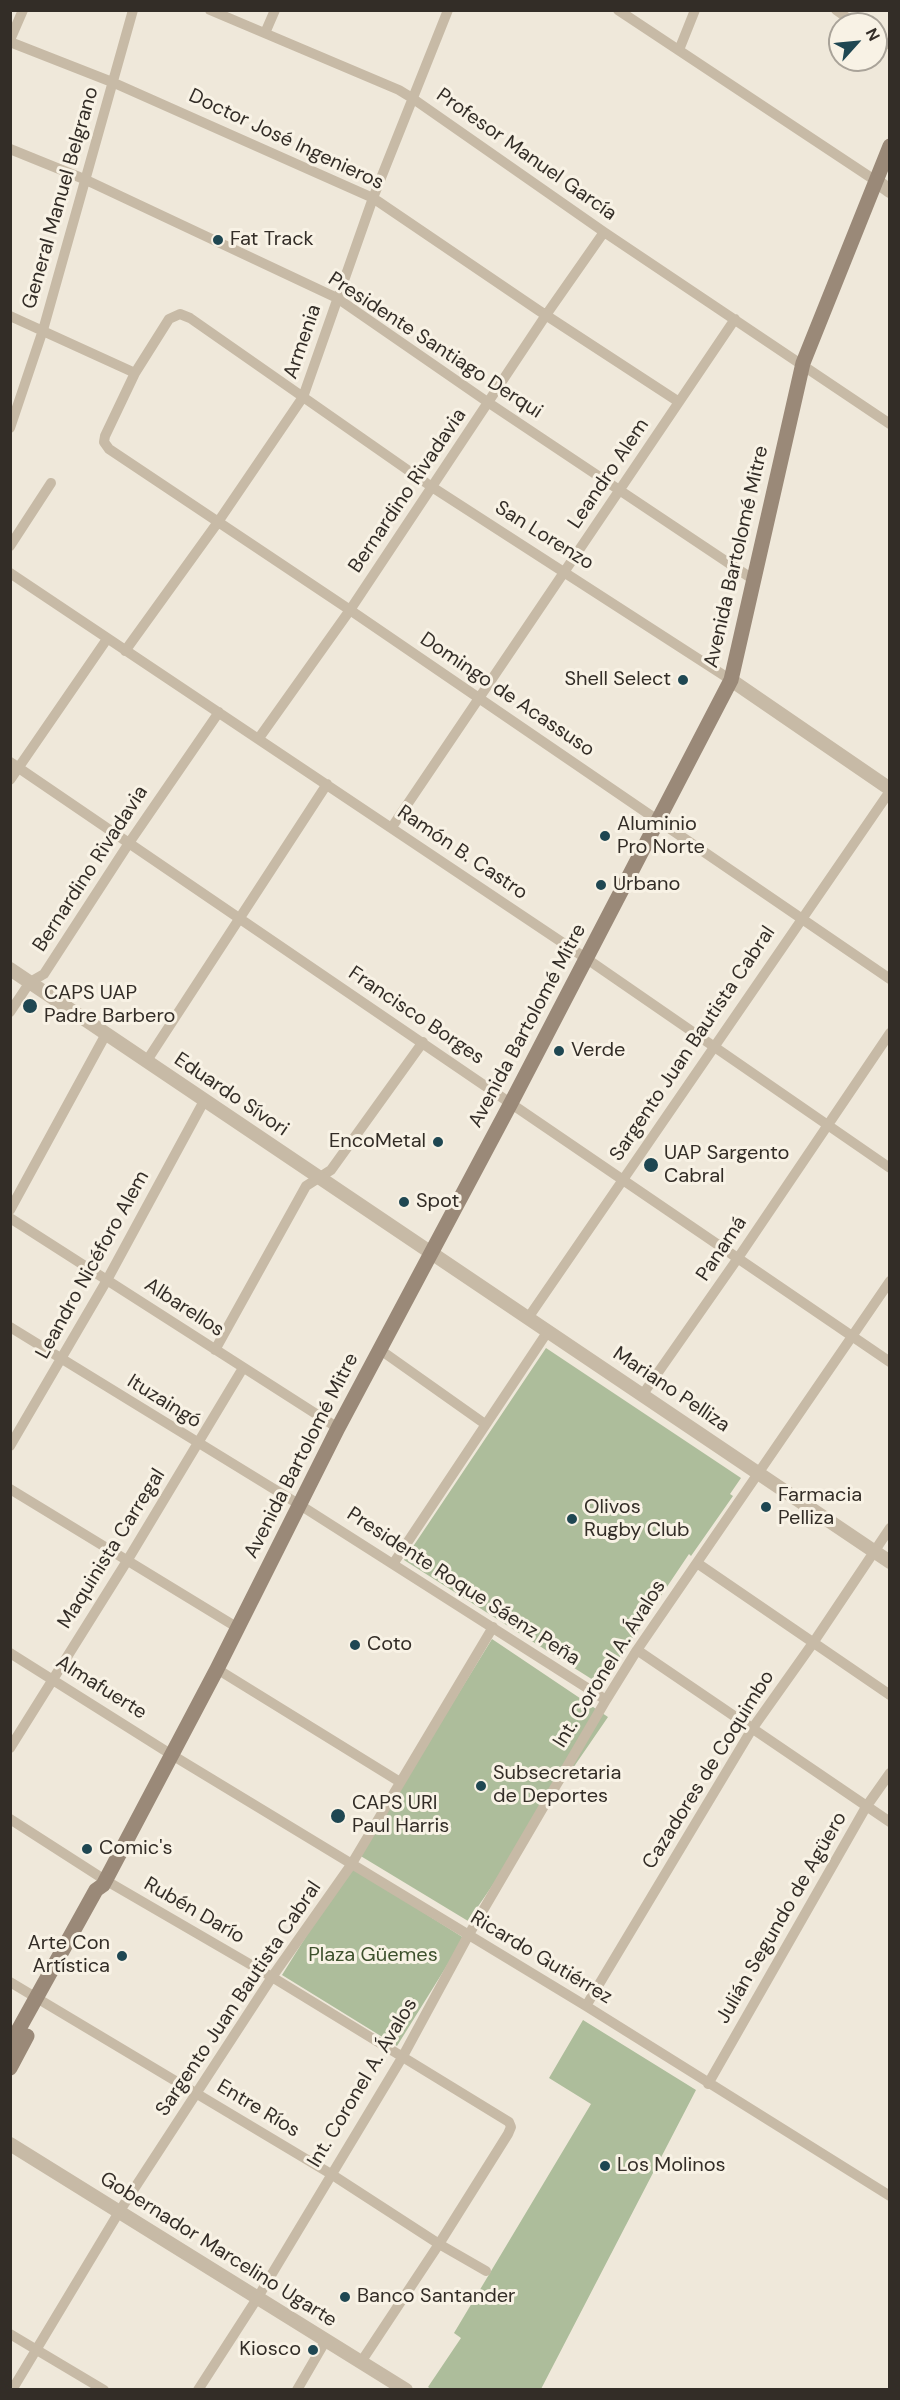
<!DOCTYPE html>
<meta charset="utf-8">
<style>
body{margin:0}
#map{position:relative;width:900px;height:2400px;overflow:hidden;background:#efe8da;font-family:"DM Sans",sans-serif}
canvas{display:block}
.frame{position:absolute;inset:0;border:12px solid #332d27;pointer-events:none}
.north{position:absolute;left:828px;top:12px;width:60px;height:60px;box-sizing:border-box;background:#f8f2e5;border:2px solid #a9a399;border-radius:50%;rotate:63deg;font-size:16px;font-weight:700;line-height:24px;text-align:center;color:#332d27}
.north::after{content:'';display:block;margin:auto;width:21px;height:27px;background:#1f4752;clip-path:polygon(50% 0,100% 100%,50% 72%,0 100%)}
</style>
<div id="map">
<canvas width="900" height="2400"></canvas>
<div class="frame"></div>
<div class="north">N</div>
</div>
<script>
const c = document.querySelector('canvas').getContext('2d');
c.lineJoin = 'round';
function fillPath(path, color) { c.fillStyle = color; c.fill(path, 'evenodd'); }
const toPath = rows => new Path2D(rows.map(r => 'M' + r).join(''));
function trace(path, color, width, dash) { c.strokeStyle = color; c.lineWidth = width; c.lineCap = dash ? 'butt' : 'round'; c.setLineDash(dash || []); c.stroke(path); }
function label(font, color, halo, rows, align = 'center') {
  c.font = font + ' "DM Sans",sans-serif'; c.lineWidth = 6; c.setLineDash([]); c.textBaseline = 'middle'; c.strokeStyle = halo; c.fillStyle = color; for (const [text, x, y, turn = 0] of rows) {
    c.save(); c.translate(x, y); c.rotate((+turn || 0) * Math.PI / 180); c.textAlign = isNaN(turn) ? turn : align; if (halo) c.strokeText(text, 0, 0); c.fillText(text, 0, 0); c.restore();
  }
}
const green = toPath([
 [546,1348,741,1478,730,1494,733,1496,691,1556,689,1554,601,1685,404,1560],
 [492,1639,608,1717,468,1921,359,1855],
 [350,1866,464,1938,397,2046,282,1975],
 [583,2020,696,2090,541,2389,432,2390,428,2387,461,2338,454,2333,591,2104,549,2078]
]);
const minor = toPath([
 [210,10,399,90,412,98,604,232,890,424],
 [618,10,876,181],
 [836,10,856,24],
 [265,33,275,10],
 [876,37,890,45],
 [10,40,23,10],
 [10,42,112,82,373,198,538,310,679,402],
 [679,50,695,10],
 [10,149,84,179,337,298,489,403,754,580],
 [10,316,135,373],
 [10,428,43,330,133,10],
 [10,546,51,483],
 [10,573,587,959,890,1168],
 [125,651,218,522,303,397,373,198,448,10],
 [731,680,432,487,190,318,180,314,169,319,135,373,105,436,104,442,109,449,350,610,890,979],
 [259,738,350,610,546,315,604,232],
 [10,762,890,1362],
 [10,780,107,639],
 [392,827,735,319],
 [10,1012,30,982,44,974,129,843,219,712],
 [146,1062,327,784],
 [10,1210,106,1034],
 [10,1218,338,1428],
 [528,1318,890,791],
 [10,1327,300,1505,606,1700],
 [379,1349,485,1424],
 [215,1350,306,1186,331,1170,423,1042],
 [643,1394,738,1258,890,1033],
 [10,1446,107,1280,204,1101],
 [10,1489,238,1628],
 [697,1563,890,1695],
 [393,1564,548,1331],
 [637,1650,890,1822],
 [10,1653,172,1755,586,2006,890,2196],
 [217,1669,400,1782],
 [10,1748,127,1561,243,1368],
 [10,1819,105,1880,272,1977,509,2122,511,2127,508,2134,439,2244,361,2362],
 [10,1982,331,2174,439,2244,486,2271],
 [586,2006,752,1729,813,1643,890,1528],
 [708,2084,866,1807,890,1773],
 [10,2334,104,2390],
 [12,2390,119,2212,272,1977,351,1865,493,1627],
 [198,2390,258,2297,403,2056,468,1936,606,1700,637,1650,890,1281],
 [297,2390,326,2340]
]);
const tertiary = toPath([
 [876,181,890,191],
 [731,680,890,789],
 [10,969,890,1562],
 [10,2144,406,2390]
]);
const secondary = toPath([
 [10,2045,96,1890,103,1885,217,1669,338,1428,511,1103,731,680,803,363,890,146],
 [10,2068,27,2036]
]);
const markers = [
 [218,240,6,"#1f4752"],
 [683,680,6,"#1f4752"],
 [605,836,6,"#1f4752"],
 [601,885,6,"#1f4752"],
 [30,1006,8,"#1f4752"],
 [559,1051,6,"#1f4752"],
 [438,1142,6,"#1f4752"],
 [651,1165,8,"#1f4752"],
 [404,1202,6,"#1f4752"],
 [766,1507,6,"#1f4752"],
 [572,1519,6,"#1f4752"],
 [355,1645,6,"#1f4752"],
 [481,1786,6,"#1f4752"],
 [338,1816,8,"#1f4752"],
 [87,1849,6,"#1f4752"],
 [122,1956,6,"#1f4752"],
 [605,2166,6,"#1f4752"],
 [345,2297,6,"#1f4752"],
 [313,2350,6,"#1f4752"]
];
const streetNames = [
 ["Doctor José Ingenieros",286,140,25],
 ["Profesor Manuel García",526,155,35],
 ["General Manuel Belgrano",61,198,-74],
 ["Armenia",303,342,-71],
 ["Presidente Santiago Derqui",435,346,33],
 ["Leandro Alem",609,474,-56],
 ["Bernardino Rivadavia",408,491,-56],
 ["San Lorenzo",544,536,32],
 ["Avenida Bartolomé Mitre",737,557,-77],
 ["Domingo de Acassuso",507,695,34],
 ["Ramón B. Castro",462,853,34],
 ["Bernardino Rivadavia",91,869,-57],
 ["Francisco Borges",416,1016,34],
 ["Avenida Bartolomé Mitre",528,1026,-62],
 ["Sargento Juan Bautista Cabral",693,1044,-56],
 ["Eduardo Sívori",231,1095,34],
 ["Panamá",722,1249,-56],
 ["Leandro Nicéforo Alem",93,1265,-61],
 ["Albarellos",184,1308,33],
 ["Mariano Pelliza",671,1390,34],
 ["Ituzaingó",164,1402,32],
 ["Avenida Bartolomé Mitre",302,1456,-63],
 ["Maquinista Carregal",112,1549,-58],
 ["Presidente Roque Sáenz Peña",463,1587,33],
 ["Int. Coronel A. Ávalos",610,1664,-58],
 ["Almafuerte",101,1688,32],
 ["Cazadores de Coquimbo",709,1770,-58],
 ["Rubén Darío",194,1911,30],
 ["Julián Segundo de Agüero",782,1918,-60],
 ["Ricardo Gutiérrez",541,1958,31],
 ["Sargento Juan Bautista Cabral",239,1999,-56],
 ["Int. Coronel A. Ávalos",363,2083,-59],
 ["Entre Ríos",258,2109,31],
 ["Gobernador Marcelino Ugarte",218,2250,32]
];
const poiNames = [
 ["Fat Track",230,240],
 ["Shell Select",671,680,"right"],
 ["Aluminio",617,825],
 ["Pro Norte",617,848],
 ["Urbano",613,885],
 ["CAPS UAP",44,994],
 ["Padre Barbero",44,1017],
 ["Verde",571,1051],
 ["EncoMetal",426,1142,"right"],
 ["UAP Sargento",664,1154],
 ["Cabral",664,1177],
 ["Spot",416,1202],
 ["Farmacia",778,1496],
 ["Pelliza",778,1519],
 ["Olivos",584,1508],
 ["Rugby Club",584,1531],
 ["Coto",367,1645],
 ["Subsecretaria",493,1774],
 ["de Deportes",493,1797],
 ["CAPS URI",352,1804],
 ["Paul Harris",352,1827],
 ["Comic's",99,1849],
 ["Arte Con",110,1944,"right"],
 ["Artística",110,1967,"right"],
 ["Los Molinos",617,2166],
 ["Banco Santander",357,2297],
 ["Kiosco",301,2350,"right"]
];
const parkNames = [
 ["Plaza Güemes",373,1956]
];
fillPath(green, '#adbd9b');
trace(minor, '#c7baa6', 10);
trace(tertiary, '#c7baa6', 14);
trace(secondary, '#9a8978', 15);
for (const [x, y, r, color] of markers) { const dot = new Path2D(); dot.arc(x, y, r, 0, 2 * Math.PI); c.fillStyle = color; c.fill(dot); trace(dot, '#f8f2e5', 2); }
label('20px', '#332d27', '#f8f2e5', streetNames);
label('20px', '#332d27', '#f8f2e5', poiNames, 'left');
label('20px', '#3d502c', '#f8f2e5', parkNames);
</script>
